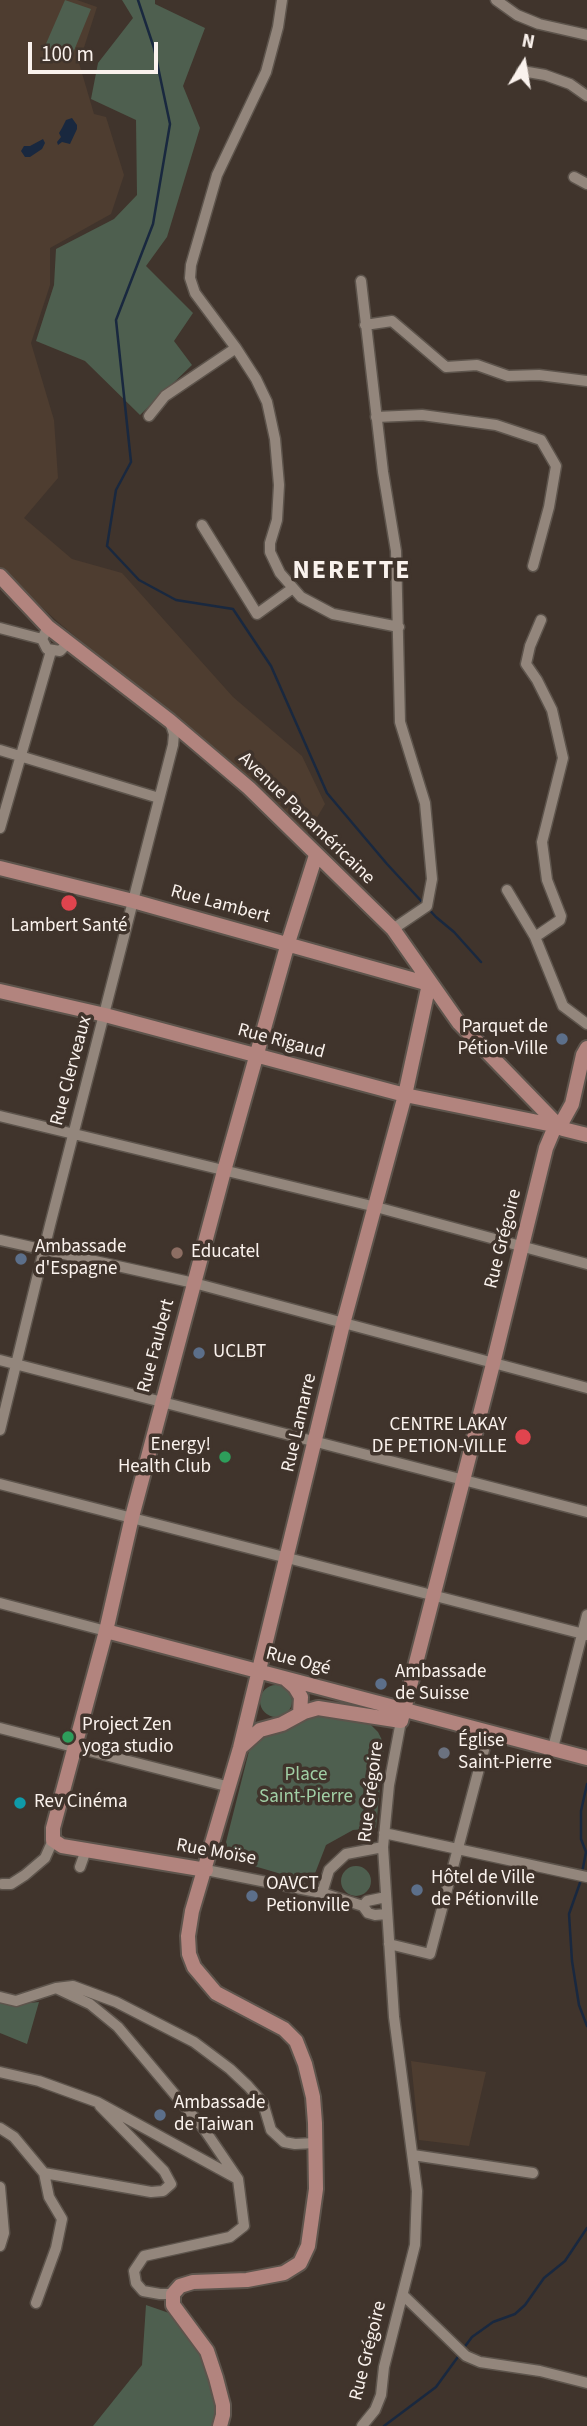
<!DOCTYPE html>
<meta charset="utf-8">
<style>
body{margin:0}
#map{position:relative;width:587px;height:2426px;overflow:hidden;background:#40342c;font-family:"Source Sans 3",sans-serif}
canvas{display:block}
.north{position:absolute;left:489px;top:28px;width:70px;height:70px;-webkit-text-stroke:5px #40342c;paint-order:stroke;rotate:11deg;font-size:19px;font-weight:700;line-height:28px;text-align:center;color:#faf2ed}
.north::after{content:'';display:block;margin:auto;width:24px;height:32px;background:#faf2ed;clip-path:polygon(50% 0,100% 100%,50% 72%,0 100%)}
.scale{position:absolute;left:28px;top:42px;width:130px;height:32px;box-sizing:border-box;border:4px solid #faf2ed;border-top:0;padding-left:9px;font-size:21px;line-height:24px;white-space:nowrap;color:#faf2ed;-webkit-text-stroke:5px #40342c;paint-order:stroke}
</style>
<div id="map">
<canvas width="587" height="2426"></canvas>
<div class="north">N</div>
<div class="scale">100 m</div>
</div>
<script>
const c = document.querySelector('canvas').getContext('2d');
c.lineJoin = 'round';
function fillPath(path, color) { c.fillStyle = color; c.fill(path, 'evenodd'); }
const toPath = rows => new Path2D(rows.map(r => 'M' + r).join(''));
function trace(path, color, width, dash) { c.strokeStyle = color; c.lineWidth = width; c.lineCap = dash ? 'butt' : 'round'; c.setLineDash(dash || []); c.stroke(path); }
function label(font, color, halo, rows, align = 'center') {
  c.font = font + ' "Source Sans 3",sans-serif'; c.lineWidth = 7; c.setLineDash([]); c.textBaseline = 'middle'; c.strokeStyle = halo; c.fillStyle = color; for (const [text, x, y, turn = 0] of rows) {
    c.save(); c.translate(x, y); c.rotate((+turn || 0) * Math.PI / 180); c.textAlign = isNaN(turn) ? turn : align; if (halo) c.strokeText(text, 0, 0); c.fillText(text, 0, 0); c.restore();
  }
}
const built = toPath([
 [0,0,77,0,97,7,79,63,94,114,106,117,124,175,111,214,50,248,50,285,31,343,54,420,58,478,24,518,72,559,122,573,233,697,302,756,325,804,306,836,223,759,58,622,0,569],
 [411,2061,486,2072,469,2146,419,2140]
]);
const green = toPath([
 [65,0,91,9,71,58,45,46],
 [122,0,155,0,155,4,205,28,183,86,200,128,167,237,146,266,193,313,174,341,192,365,140,415,85,361,36,341,54,285,56,249,114,219,137,195,136,120,91,99,98,63,133,18],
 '260 1701a16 16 0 1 1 32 0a16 16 0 1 1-32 0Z',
 [323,1714,369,1723,378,1732,384,1744,376,1828,353,1830,326,1845,314,1876,295,1878,230,1859,226,1842,249,1751,263,1733,280,1732,298,1725,307,1715],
 '341 1881a15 15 0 1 1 30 0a15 15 0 1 1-30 0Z',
 [0,2000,19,2004,39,2002,27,2044,0,2033],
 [146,2305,195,2322,221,2374,224,2426,93,2426,142,2365]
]);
const water = toPath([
 [72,118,77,125,77,129,70,144,62,142,58,145,57,142,61,137,59,133,62,128,66,120],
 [43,139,45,143,42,149,30,157,25,157,21,151,24,146,30,146]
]);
const stream = toPath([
 [138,0,154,48,170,124,153,224,116,320,131,462,116,490,107,546,139,580,176,600,233,609,271,666,327,793,387,864,436,917,454,932,481,962],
 [582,1873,586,1852,581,1839,581,1811,587,1784],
 [581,1880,569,1914,572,1961,579,2005,587,2026],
 [463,2349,472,2337,493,2322,515,2314,525,2305,544,2278,565,2261,587,2228],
 [384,2426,436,2387,460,2354]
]);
const street = toPath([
 [282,0,278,27,266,72,217,175,191,265,190,278,195,293,236,348,256,379,267,402,275,439,279,485,277,520,270,543,270,552,280,573,301,597,333,614,399,627],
 [496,0,517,15,539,24,587,35],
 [522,71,545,75,570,84,587,96],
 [574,177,587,184],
 [361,281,383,472,396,551,400,722,425,803,432,879,427,906,393,929],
 [365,325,392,321,446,367,477,365,508,376,539,375,587,381],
 [149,416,165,396,236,348],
 [376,417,422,415,496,425,541,440,556,466,549,507,533,566],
 [202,525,257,614,293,588],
 [48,627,42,639,47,649,60,651,68,643],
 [0,628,42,639],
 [0,750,159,798],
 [0,828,51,651],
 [507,890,535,937,563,1006,587,1024],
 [535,937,560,920,561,916,547,880,542,842,563,758,552,710,537,680,526,664,530,646,541,620],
 [0,1116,376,1207,587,1264],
 [0,1240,194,1283,587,1388],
 [0,1360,587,1512],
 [0,1430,50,1225,173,745,174,734,170,722],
 [0,1484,587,1635],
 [0,1603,106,1631],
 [0,1728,230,1787],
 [553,1748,587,1615],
 [384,1833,587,1877],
 [80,1867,86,1850],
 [206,1870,322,1893,363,1906,368,1913,375,1915,387,1914],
 [2,1884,11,1884,25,1875,45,1858,53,1840],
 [322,1893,329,1870,346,1854,383,1847],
 [363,1906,367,1901,386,1897],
 [389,1944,430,1954,489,1731],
 [56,1988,90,2004,118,2027,204,2129,238,2179,244,2226,230,2237,144,2256,134,2271,136,2283,143,2291,160,2294,173,2294],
 [0,1997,16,2001,56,1988,73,1986,116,2002,194,2042,230,2069,248,2086,263,2103,271,2130,284,2142,295,2144,315,2143],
 [0,2072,39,2081,97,2102,238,2179],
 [0,2128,14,2137,44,2173,49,2197,62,2219,56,2248,36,2303],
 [413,2155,533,2173],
 [44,2173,151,2192,163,2191,171,2184,164,2171,100,2106],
 [0,2187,4,2233,0,2246],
 [403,2295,466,2356,480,2362,540,2371,587,2383],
 [362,2426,375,2410,381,2395,384,2367,415,2245,417,2191,394,2017,383,1847,389,1785,401,1721]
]);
const secondary = toPath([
 [0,576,48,627,170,721,249,788,393,929,459,1023,555,1122],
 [0,868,133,901,429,984],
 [0,991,105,1015,405,1095,553,1125],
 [562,1122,572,1104,583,1055,587,1048],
 [563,1129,587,1135],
 [106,1631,587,1758],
 [287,1680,295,1687,301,1697,300,1714],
 [241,1747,260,1730,282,1724,304,1712,318,1708,401,1721,493,1364,546,1148,554,1129],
 [206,1870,62,1846,53,1840,53,1828,106,1631,132,1517,224,1171,288,943,316,855],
 [220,2426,223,2415,223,2405,216,2378,207,2351,173,2305,173,2294,180,2286,193,2282,247,2280,284,2273,300,2263,308,2246,316,2189,315,2123,313,2097,305,2064,296,2041,284,2029,216,1993,194,1967,189,1954,188,1936,192,1911,240,1748,343,1324,405,1095,429,984]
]);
const markers = [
 [69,903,9,"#e0444e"],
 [562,1039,7,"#5c6f8a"],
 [177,1253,7,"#8d6e63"],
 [21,1259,7,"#5c6f8a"],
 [199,1353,7,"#5c6f8a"],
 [523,1437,9,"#e0444e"],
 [225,1457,7,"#2e9e5b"],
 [381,1684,7,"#5c6f8a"],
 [68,1737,7,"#2e9e5b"],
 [444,1753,7,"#6b7280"],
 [20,1803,7,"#0f9aa8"],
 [417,1890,7,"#5c6f8a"],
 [252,1896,7,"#5c6f8a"],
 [160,2115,7,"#5c6f8a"]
];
const streetNames = [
 ["Avenue Panaméricaine",306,819,44],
 ["Rue Lambert",220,905,15],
 ["Rue Rigaud",281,1042,15],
 ["Rue Clerveaux",72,1071,-75],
 ["Rue Grégoire",504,1239,-76],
 ["Rue Faubert",157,1346,-75],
 ["Rue Lamarre",300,1423,-77],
 ["Rue Ogé",298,1662,14],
 ["Rue Grégoire",372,1792,-83],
 ["Rue Moïse",216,1853,10],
 ["Rue Grégoire",369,2351,-76]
];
const poiNames = [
 ["Lambert Santé",69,927,"center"],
 ["Parquet de",548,1028,"right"],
 ["Pétion-Ville",548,1050,"right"],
 ["Ambassade",35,1248],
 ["d'Espagne",35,1270],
 ["Educatel",191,1253],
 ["UCLBT",213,1353],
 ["CENTRE LAKAY",507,1426,"right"],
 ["DE PETION-VILLE",507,1448,"right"],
 ["Energy!",211,1446,"right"],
 ["Health Club",211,1468,"right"],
 ["Ambassade",395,1673],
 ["de Suisse",395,1695],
 ["Project Zen",82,1726],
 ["yoga studio",82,1748],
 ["Église",458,1742],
 ["Saint-Pierre",458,1764],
 ["Rev Cinéma",34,1803],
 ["Hôtel de Ville",431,1879],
 ["de Pétionville",431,1901],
 ["OAVCT",266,1885],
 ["Petionville",266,1907],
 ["Ambassade",174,2104],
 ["de Taiwan",174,2126]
];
const parkNames = [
 ["Place",306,1776],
 ["Saint-Pierre",306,1798]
];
const districtNames = [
 ["NERETTE",352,572]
];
fillPath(built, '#4e3d30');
fillPath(green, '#4e5f4f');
fillPath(water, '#19283f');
trace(stream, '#19283f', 2.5);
trace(street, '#5d544c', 13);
trace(secondary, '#5d544c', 18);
trace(street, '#93867c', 10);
trace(secondary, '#b2847e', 14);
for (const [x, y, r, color] of markers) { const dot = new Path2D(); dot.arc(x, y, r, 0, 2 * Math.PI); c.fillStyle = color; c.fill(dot); trace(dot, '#40342c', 2.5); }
label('19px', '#faf2ed', '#40342c', streetNames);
label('19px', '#faf2ed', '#40342c', poiNames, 'left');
label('19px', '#a1cfa5', '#40342c', parkNames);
c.letterSpacing = '2px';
label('bold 26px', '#faf2ed', '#40342c', districtNames);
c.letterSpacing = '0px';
</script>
